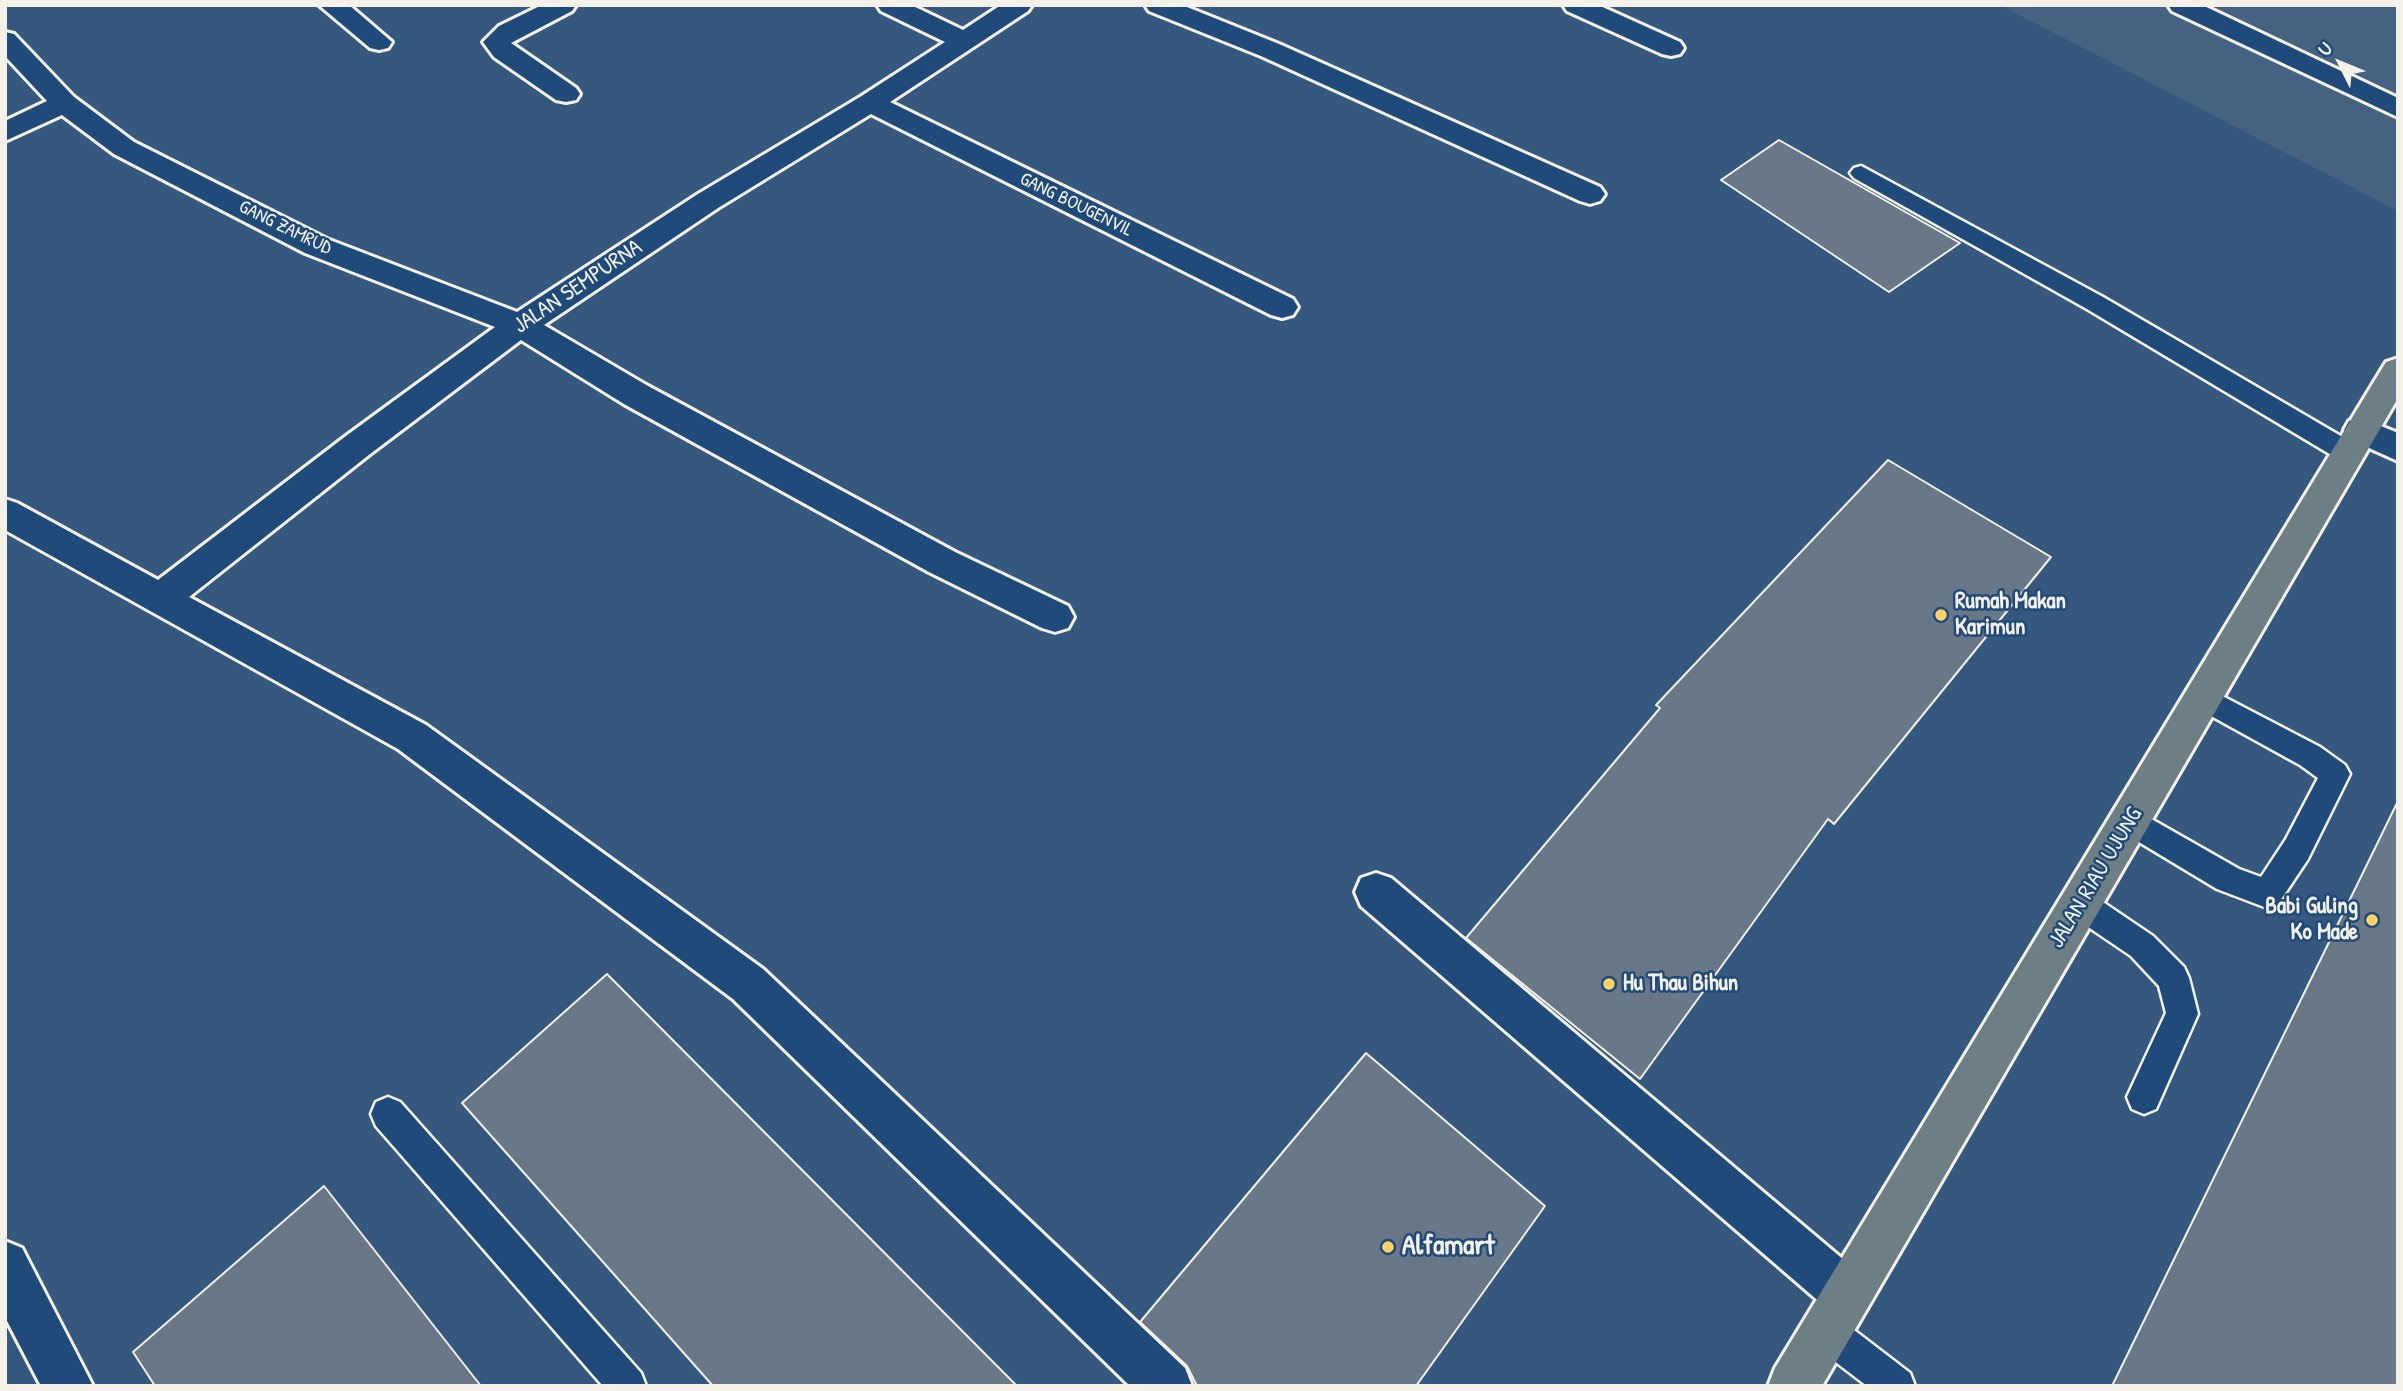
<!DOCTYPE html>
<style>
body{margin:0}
#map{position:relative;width:2403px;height:1391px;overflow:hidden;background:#35587e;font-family:"Patrick Hand",sans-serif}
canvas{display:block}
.frame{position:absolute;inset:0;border:7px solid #f4f1e8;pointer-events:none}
.north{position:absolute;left:2305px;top:28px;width:70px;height:70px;-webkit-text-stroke:5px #1f4a7a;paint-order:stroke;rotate:313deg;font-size:19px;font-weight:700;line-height:28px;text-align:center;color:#f4f1e8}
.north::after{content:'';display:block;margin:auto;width:24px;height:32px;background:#f4f1e8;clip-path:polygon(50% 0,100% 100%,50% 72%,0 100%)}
</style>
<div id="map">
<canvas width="2403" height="1391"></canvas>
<div class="frame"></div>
<div class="north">U</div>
</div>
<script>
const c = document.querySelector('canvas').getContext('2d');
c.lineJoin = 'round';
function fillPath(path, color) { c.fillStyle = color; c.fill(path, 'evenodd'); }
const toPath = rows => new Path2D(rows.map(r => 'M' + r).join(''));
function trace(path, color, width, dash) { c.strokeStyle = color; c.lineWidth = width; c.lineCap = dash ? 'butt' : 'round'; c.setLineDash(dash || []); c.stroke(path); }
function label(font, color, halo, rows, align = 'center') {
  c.font = font + ' "Patrick Hand",sans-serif'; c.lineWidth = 5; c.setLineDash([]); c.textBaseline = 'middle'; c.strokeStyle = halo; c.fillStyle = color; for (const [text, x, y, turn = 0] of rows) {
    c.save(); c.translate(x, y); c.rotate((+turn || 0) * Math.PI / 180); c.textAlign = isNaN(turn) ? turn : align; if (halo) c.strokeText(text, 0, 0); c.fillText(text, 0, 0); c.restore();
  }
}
const built = toPath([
 [2000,5,2187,5,2197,10,2204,5,2398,5,2398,211]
]);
const building = toPath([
 [1779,140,1960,243,1889,292,1721,180,1779,140],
 [1888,460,2051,557,1834,824,1828,819,1640,1079,1466,938,1660,708,1656,705,1888,460],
 [2398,801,2398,1386,2112,1386,2398,801],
 [607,974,1017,1386,713,1386,462,1103,607,974],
 [1366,1053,1545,1206,1416,1386,1197,1386,1187,1366,1140,1322,1366,1053],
 [324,1186,481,1386,155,1386,133,1352,324,1186]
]);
const lane = toPath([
 [1861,166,2103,297,2356,445,2359,452,2356,459,2347,461,2338,459,2087,309,1854,178,1850,173,1854,168,1861,166],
 [2203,686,2320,747,2345,765,2350,774,2308,859,2278,904,2267,908,2217,889,2119,830,2114,821,2119,812,2129,808,2139,812,2239,869,2261,877,2286,839,2318,778,2300,765,2193,706,2189,698,2193,690,2203,686],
 [2080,890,2091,894,2153,936,2184,967,2189,978,2198,1014,2156,1109,2144,1114,2132,1109,2127,1097,2166,1013,2159,986,2131,956,2069,914,2065,904,2069,894,2080,890],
 [388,1097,400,1102,641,1373,646,1386,603,1386,376,1126,371,1114,376,1102,388,1097],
 [1824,1312,1837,1317,1910,1373,1915,1386,1867,1386,1811,1343,1806,1330,1811,1317,1824,1312]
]);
const street = toPath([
 [319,5,349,5,392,42,388,48,379,50,370,48,319,5],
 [542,5,576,5,572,11,511,43,576,88,580,94,576,100,566,102,556,100,494,57,483,42,499,26,542,5],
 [877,5,911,5,963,30,1001,5,1032,5,1028,11,890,102,1293,299,1298,307,1293,315,1282,318,1271,315,871,114,718,208,544,325,648,386,955,552,1068,606,1074,617,1068,628,1055,632,1042,628,929,572,624,404,521,340,370,454,189,597,426,725,763,969,1185,1368,1192,1386,1130,1386,733,999,398,749,5,530,5,499,17,503,158,580,346,436,495,327,305,253,114,154,62,115,5,141,5,121,47,101,5,56,5,32,14,34,74,97,134,142,327,239,517,312,698,194,860,97,945,42,881,11,877,5],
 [1145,5,1182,5,1279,44,1600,187,1605,194,1600,201,1590,204,1580,201,1261,56,1149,11,1145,5],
 [1563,5,1598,5,1680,42,1684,48,1680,54,1671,56,1662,54,1567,11,1563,5],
 [2168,5,2202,5,2398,98,2398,117,2172,11,2168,5],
 [2361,418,2398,433,2398,461,2349,439,2344,430,2349,421,2361,418],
 [1376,873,1391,878,1864,1277,1872,1294,1864,1311,1847,1319,1830,1311,1361,906,1355,892,1361,878,1376,873],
 [5,1241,22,1248,93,1386,41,1386,5,1317,5,1241]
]);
const primary = toPath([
 [2398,358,2398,398,1822,1386,1768,1386,1775,1368,2386,362,2398,358]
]);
const markers = [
 [1941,615,7,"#ffd166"],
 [2372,920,7,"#ffd166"],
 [1609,984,7,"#ffd166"],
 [1388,1247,7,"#ffd166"]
];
const farStreetnames = [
 ["GANG BOUGENVIL",1076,205,26],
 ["GANG ZAMRUD",285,228,26]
];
const streetNames = [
 ["JALAN SEMPURNA",578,287,-34],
 ["JALAN RIAU UJUNG",2096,878,-59]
];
const poiNames = [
 ["Rumah Makan",1955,602],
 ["Karimun",1955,628],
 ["Babi Guling",2358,907,"right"],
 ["Ko Made",2358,933,"right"],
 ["Hu Thau Bihun",1623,984]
];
const nearPoinames = [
 ["Alfamart",1402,1247]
];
fillPath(built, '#456281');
fillPath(building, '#697888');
trace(building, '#f4f1e8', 2);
trace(lane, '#f4f1e8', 5);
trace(street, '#f4f1e8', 6);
trace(primary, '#f4f1e8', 6);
fillPath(lane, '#1f4a7a');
fillPath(street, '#1f4a7a');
fillPath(primary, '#6d7e84');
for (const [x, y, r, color] of markers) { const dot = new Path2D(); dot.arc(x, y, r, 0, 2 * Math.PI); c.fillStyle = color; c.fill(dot); trace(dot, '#1f4a7a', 2.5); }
label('19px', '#f4f1e8', '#1f4a7a', farStreetnames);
label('23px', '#f4f1e8', '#1f4a7a', streetNames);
label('bold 23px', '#f4f1e8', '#1f4a7a', poiNames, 'left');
label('bold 28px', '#f4f1e8', '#1f4a7a', nearPoinames, 'left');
</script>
